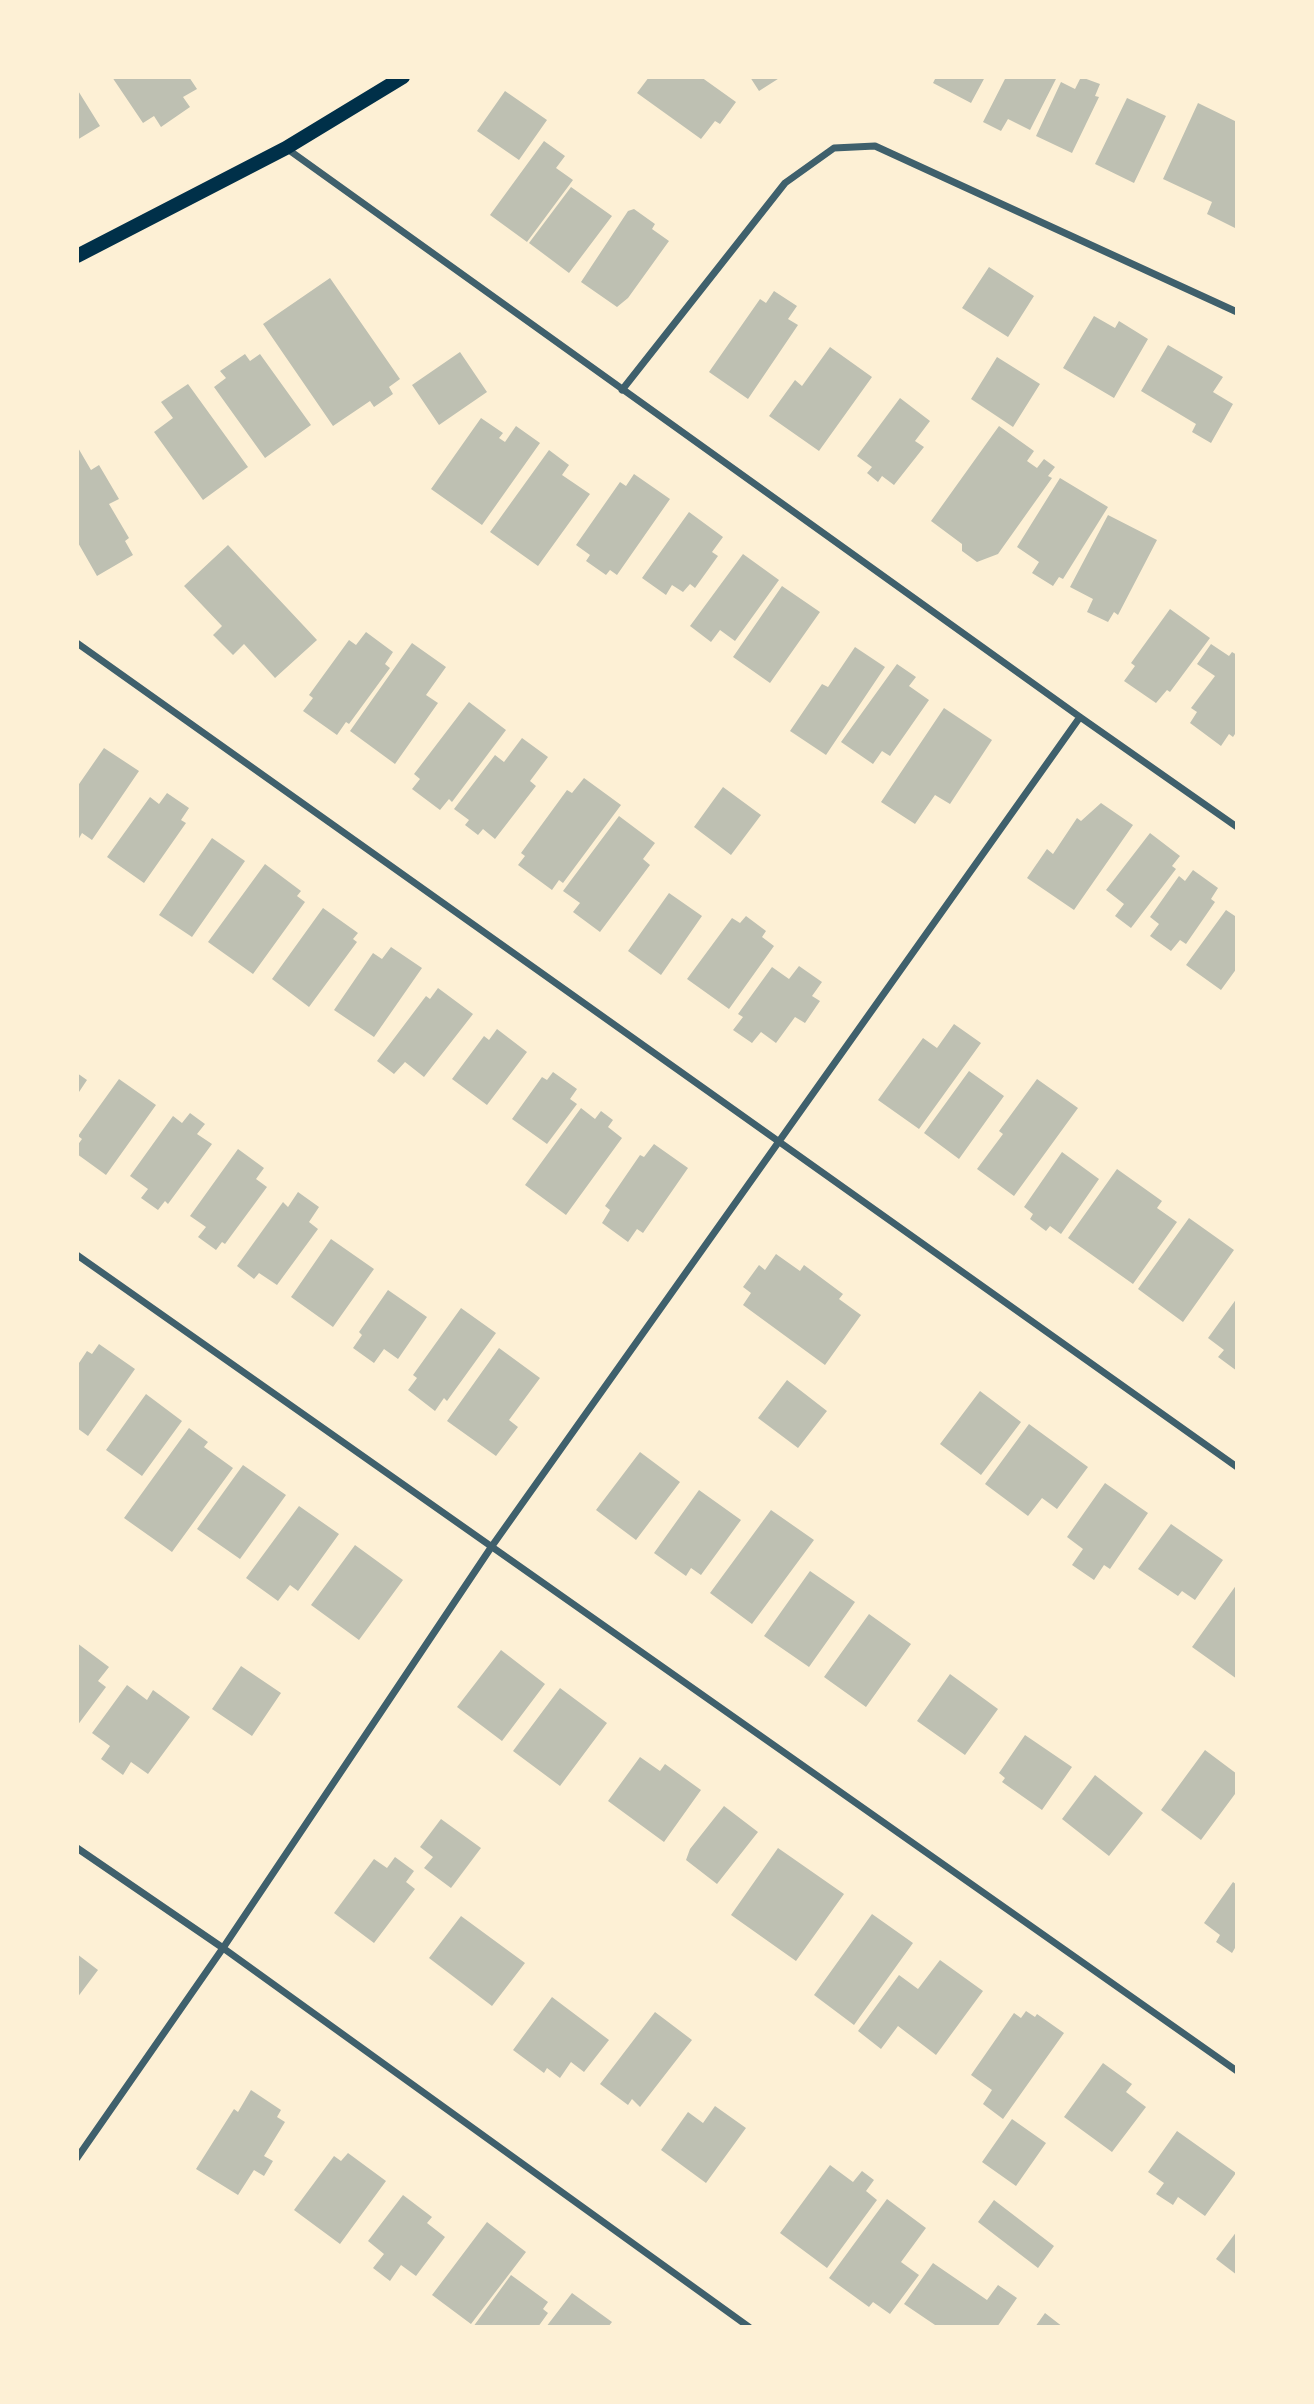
<!DOCTYPE html>
<style>
body{margin:0}
#map{position:relative;width:1314px;height:2404px;overflow:hidden;background:#fdf0d5;font-family:Cabin,sans-serif}
canvas{display:block}
.frame{position:absolute;inset:0;border:79px solid #fdf0d5;pointer-events:none}
</style>
<div id="map">
<canvas width="1314" height="2404"></canvas>
<div class="frame"></div>
</div>
<script>
const c = document.querySelector('canvas').getContext('2d');
c.lineJoin = 'round';
function fillPath(path, color) { c.fillStyle = color; c.fill(path, 'evenodd'); }
const toPath = rows => new Path2D(rows.map(r => 'M' + r).join(''));
function trace(path, color, width, dash) { c.strokeStyle = color; c.lineWidth = width; c.lineCap = dash ? 'butt' : 'round'; c.setLineDash(dash || []); c.stroke(path); }
const building = toPath([
 [112,77,189,77,197,89,183,97,190,107,161,127,154,116,143,123],
 [649,77,701,77,736,102,720,124,715,121,701,139,637,93],
 [750,77,781,77,759,91],
 [936,77,985,77,971,103,933,83],
 [1006,77,1057,77,1030,130,1008,119,1001,131,983,122],
 [1081,77,1100,84,1095,96,1099,97,1072,153,1036,136,1061,82,1075,89],
 [77,89,100,126,77,140],
 [505,91,547,120,519,160,477,131],
 [1127,98,1166,116,1134,183,1095,164],
 [1198,103,1237,122,1237,229,1207,214,1212,202,1163,179],
 [544,141,565,156,556,168,573,180,527,242,490,215],
 [571,187,612,216,569,273,529,243],
 [634,209,655,224,652,229,669,241,628,298,617,307,581,282,628,211],
 [989,267,1034,296,1008,337,962,308],
 [330,278,400,379,389,387,393,394,374,407,370,401,333,426,263,324],
 [774,291,797,306,788,319,798,325,748,399,709,372,760,299,766,303],
 [1094,316,1115,328,1119,321,1148,339,1114,398,1063,368],
 [1168,345,1223,377,1213,392,1233,404,1211,443,1192,432,1196,424,1141,391],
 [830,347,872,377,819,451,769,416,795,380,802,386],
 [460,352,487,392,439,425,412,385],
 [245,354,250,361,260,354,311,425,265,458,214,387,226,378,220,371],
 [997,357,1040,384,1013,427,971,399],
 [188,384,248,467,203,500,154,432,173,418,161,402],
 [900,398,930,421,915,441,924,447,894,485,882,476,878,482,867,473,872,467,857,456],
 [481,418,503,433,499,438,505,442,516,426,540,443,482,525,431,489],
 [999,426,1034,451,1027,461,1037,468,1044,459,1055,467,1048,476,1052,478,998,554,977,562,962,551,962,544,931,521],
 [77,446,91,470,99,465,119,499,109,504,129,538,125,541,133,555,97,576,77,541],
 [549,450,569,465,562,475,590,494,538,566,490,532],
 [634,474,670,499,617,575,610,570,606,575,586,561,590,555,576,545,620,482,626,486],
 [1060,478,1108,507,1063,579,1059,577,1053,586,1032,573,1039,562,1017,547],
 [689,512,723,537,712,552,718,556,695,588,690,584,683,592,672,585,666,595,642,578],
 [1108,515,1157,540,1118,615,1114,612,1108,622,1087,612,1093,599,1070,587],
 [228,545,317,640,275,678,244,644,233,655,213,635,222,626,184,586],
 [743,554,779,580,735,641,720,630,711,642,690,626],
 [782,586,820,612,770,683,733,657],
 [1170,609,1210,638,1170,692,1167,690,1156,703,1124,681,1135,666,1131,663],
 [366,632,393,652,385,664,390,668,349,724,346,722,337,735,303,711,313,698,309,695,349,640,356,645],
 [412,643,446,667,426,695,438,703,395,764,350,731],
 [1211,644,1229,656,1232,652,1237,655,1237,731,1233,737,1229,734,1221,746,1190,723,1197,712,1191,708,1215,676,1197,664],
 [855,647,885,667,826,755,790,731,822,684,828,687],
 [897,664,916,677,909,686,929,700,890,756,882,751,873,764,841,742],
 [469,702,506,730,452,802,449,799,440,810,412,789,420,779,414,774],
 [944,708,992,740,950,804,935,795,915,824,881,802],
 [522,738,548,757,530,781,536,786,495,839,483,829,478,835,465,825,469,820,454,809,495,755,504,762],
 [104,748,139,771,92,840,82,833,77,842,77,787],
 [584,778,621,805,563,883,559,880,552,890,518,865,525,856,521,853,567,790,572,793],
 [723,787,761,815,731,855,694,827],
 [167,793,189,808,181,820,186,823,144,883,107,857,150,797,159,804],
 [1101,803,1133,825,1074,910,1027,878,1047,849,1053,854,1077,818,1081,821],
 [619,816,655,843,643,859,650,865,600,932,573,912,580,903,563,891],
 [1150,833,1180,856,1172,866,1176,869,1131,928,1115,916,1124,904,1106,890],
 [212,838,245,861,192,937,159,915],
 [265,864,301,891,297,896,305,902,253,974,208,942],
 [1193,870,1218,888,1211,899,1215,902,1186,944,1180,940,1171,951,1150,936,1159,924,1150,917,1179,876,1185,881],
 [669,893,702,916,661,975,628,951],
 [323,908,358,933,353,939,357,942,309,1007,272,979],
 [1226,910,1235,916,1237,914,1237,968,1221,990,1186,965],
 [746,916,766,931,762,937,774,946,729,1009,687,979,732,918,740,923],
 [391,947,422,968,374,1037,334,1010,373,953,382,959],
 [799,966,822,982,812,996,820,1001,805,1023,795,1017,776,1043,761,1032,752,1043,733,1030,743,1017,738,1014,772,967,789,979],
 [438,988,473,1014,424,1077,405,1062,394,1074,377,1061,426,996,430,999],
 [954,1024,981,1043,919,1129,878,1100,923,1038,937,1048],
 [497,1029,527,1052,487,1105,452,1079,484,1036,489,1040],
 [969,1071,1004,1096,959,1159,924,1133],
 [553,1072,577,1089,570,1099,577,1104,547,1144,512,1119,542,1077,547,1080],
 [77,1073,87,1080,77,1095],
 [119,1079,156,1105,106,1175,77,1154,77,1146,82,1139,78,1136],
 [1037,1079,1078,1108,1014,1196,977,1169,1003,1134,999,1131],
 [581,1108,595,1119,601,1111,613,1120,608,1127,622,1138,566,1215,525,1185],
 [190,1113,205,1124,197,1134,212,1144,168,1204,165,1201,158,1210,141,1198,148,1189,130,1176,173,1116,182,1123],
 [654,1144,688,1168,643,1233,637,1229,628,1242,602,1223,610,1210,605,1206,640,1155,644,1157],
 [238,1149,264,1168,256,1179,267,1187,225,1244,222,1242,216,1250,198,1237,206,1227,190,1216],
 [1062,1152,1099,1179,1061,1234,1050,1226,1046,1231,1030,1219,1033,1214,1024,1207],
 [1117,1169,1162,1201,1157,1208,1177,1222,1133,1284,1068,1238],
 [298,1192,319,1207,309,1222,318,1229,277,1285,259,1273,254,1279,237,1266,283,1202,288,1207],
 [1189,1218,1234,1250,1183,1322,1138,1289],
 [331,1239,374,1269,333,1327,291,1297],
 [776,1254,800,1271,804,1265,843,1294,839,1299,861,1315,825,1365,743,1305,751,1293,743,1287,759,1265,765,1270],
 [388,1290,427,1317,398,1359,384,1349,374,1363,353,1348,362,1335,359,1332],
 [1237,1298,1237,1371,1218,1357,1224,1350,1208,1338],
 [461,1308,496,1333,447,1401,444,1398,435,1411,408,1390,417,1378,413,1375],
 [99,1344,135,1369,88,1436,77,1428,77,1366,87,1351,92,1354],
 [499,1348,540,1378,509,1420,518,1427,496,1456,447,1421],
 [787,1380,827,1411,798,1448,758,1418],
 [980,1391,1021,1422,981,1475,940,1444],
 [146,1394,182,1421,142,1476,106,1450],
 [1029,1424,1088,1467,1057,1509,1042,1498,1028,1516,985,1484],
 [189,1428,208,1442,204,1447,233,1468,172,1552,124,1518],
 [640,1452,680,1482,636,1540,596,1510],
 [243,1465,286,1495,240,1559,197,1529],
 [1105,1483,1148,1513,1110,1569,1104,1565,1094,1580,1072,1565,1083,1549,1067,1537],
 [699,1490,741,1520,701,1575,691,1568,686,1576,654,1553],
 [299,1506,339,1534,298,1591,290,1585,278,1601,246,1578],
 [771,1510,814,1540,752,1624,710,1593],
 [1171,1524,1223,1560,1195,1600,1182,1591,1178,1596,1138,1569],
 [355,1545,403,1580,359,1640,311,1605],
 [810,1571,855,1602,809,1667,764,1636],
 [1237,1584,1237,1679,1192,1647],
 [869,1614,911,1644,866,1707,824,1677],
 [77,1643,109,1667,98,1681,106,1687,77,1726],
 [501,1650,545,1684,502,1741,457,1707],
 [241,1666,281,1693,252,1736,212,1709],
 [950,1674,998,1709,965,1755,917,1721],
 [127,1685,147,1700,153,1690,190,1717,148,1774,131,1762,123,1775,101,1759,110,1746,92,1733],
 [560,1688,607,1723,560,1786,513,1751],
 [1025,1735,1072,1767,1042,1810,1002,1782,1005,1778,999,1773],
 [1205,1750,1237,1774,1237,1796,1235,1794,1201,1840,1161,1810],
 [640,1757,660,1771,665,1764,701,1790,664,1842,608,1801],
 [1095,1775,1143,1813,1109,1856,1062,1819],
 [724,1806,758,1832,717,1884,686,1860,690,1849],
 [441,1819,481,1848,451,1888,424,1868,433,1857,420,1847],
 [778,1848,844,1894,796,1961,731,1915],
 [395,1857,414,1871,406,1882,415,1889,374,1943,334,1913,374,1859,387,1868],
 [1233,1882,1237,1885,1237,1949,1235,1948,1232,1953,1216,1942,1220,1935,1204,1923],
 [872,1914,913,1943,854,2025,814,1995],
 [461,1916,525,1963,492,2006,429,1958],
 [77,1954,98,1970,77,1998],
 [940,1960,983,1991,936,2055,898,2026,881,2049,858,2031,899,1975,918,1989],
 [552,1997,609,2040,584,2072,571,2062,560,2078,547,2068,544,2073,513,2050],
 [1026,2011,1035,2017,1037,2014,1064,2033,1003,2119,983,2104,992,2090,971,2075,1014,2013,1021,2018],
 [655,2012,692,2040,640,2107,632,2099,628,2105,600,2084],
 [1103,2063,1132,2084,1126,2092,1146,2107,1112,2152,1064,2117],
 [251,2090,281,2110,277,2117,285,2122,264,2156,273,2161,264,2176,254,2170,238,2195,196,2169,234,2109,238,2112],
 [715,2106,746,2128,706,2183,661,2150,688,2112,703,2123],
 [1012,2119,1046,2143,1016,2186,982,2162],
 [1177,2131,1236,2173,1205,2216,1178,2197,1173,2205,1156,2194,1164,2183,1148,2172],
 [348,2153,386,2181,340,2244,294,2210,334,2156,341,2161],
 [830,2165,853,2182,862,2171,874,2180,866,2191,877,2200,827,2268,780,2233],
 [403,2195,432,2217,427,2223,445,2237,416,2276,401,2265,390,2281,373,2268,384,2254,368,2241],
 [887,2199,926,2228,901,2262,919,2275,890,2314,873,2302,869,2307,829,2278],
 [994,2200,1054,2246,1038,2268,978,2222],
 [487,2222,526,2252,471,2324,432,2295],
 [1237,2231,1237,2275,1216,2259],
 [933,2263,987,2300,998,2285,1017,2298,997,2327,938,2327,904,2304],
 [511,2275,548,2302,543,2309,548,2313,538,2327,473,2327],
 [572,2293,612,2322,608,2327,546,2327],
 [1045,2313,1063,2327,1035,2327]
]);
const minor = toPath([
 [286,148,1080,717,1237,827],
 [622,390,785,183,834,148,875,146,1237,312],
 [77,643,1237,1467],
 [77,1255,1237,2071],
 [77,1848,223,1948,749,2327],
 [77,2158,223,1948,492,1546,1080,717]
]);
const secondary = toPath([
 [77,256,286,148,403,77]
]);
fillPath(building, '#bec0b2');
trace(minor, '#3f606c', 7);
trace(secondary, '#003049', 14);
</script>
